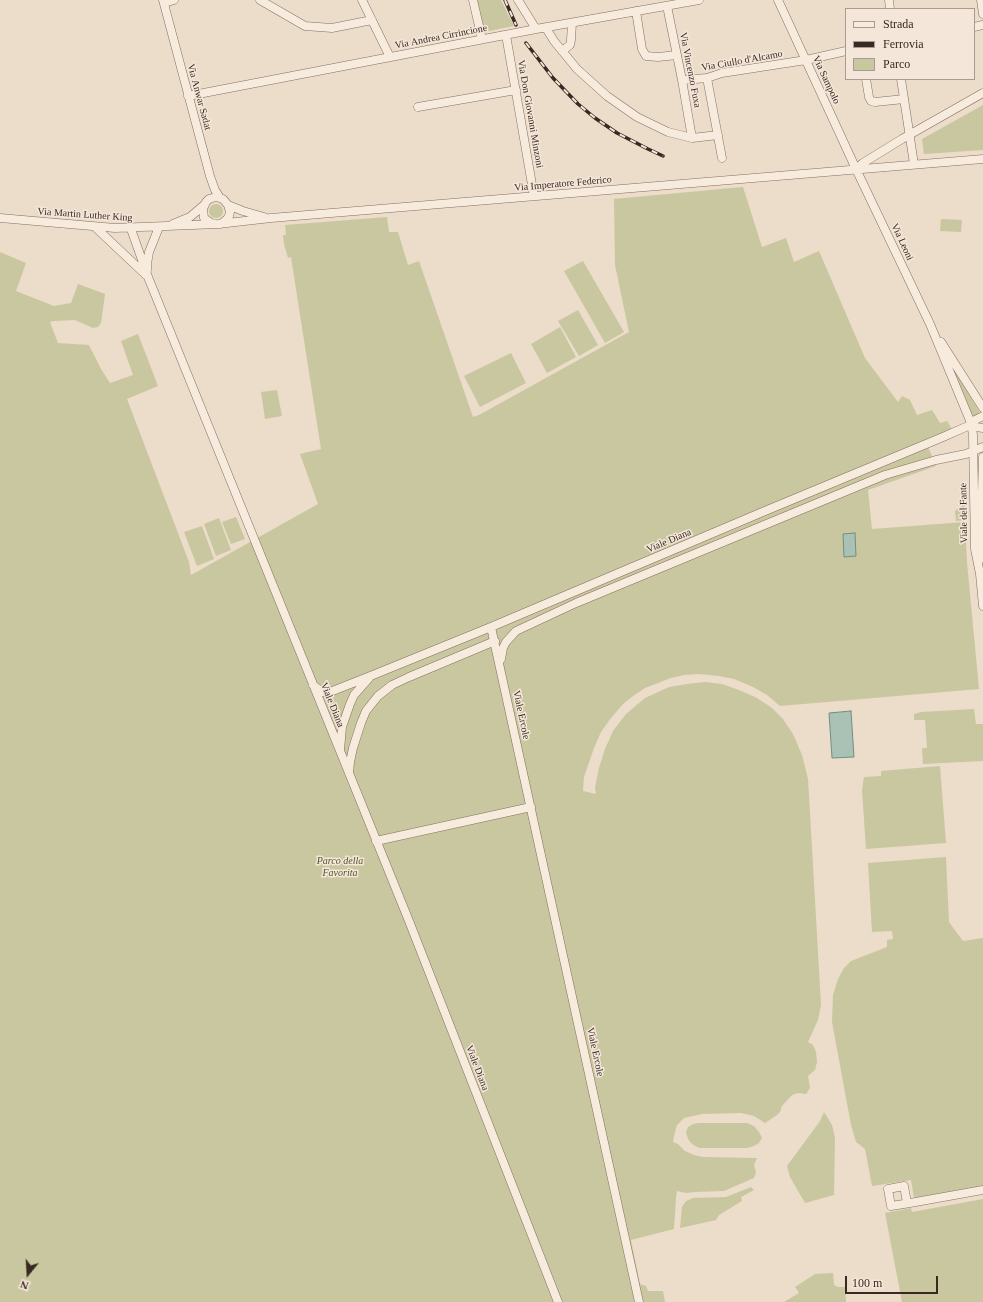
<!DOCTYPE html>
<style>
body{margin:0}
#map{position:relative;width:983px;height:1302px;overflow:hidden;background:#ecdcca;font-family:"Times New Roman",serif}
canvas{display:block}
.legend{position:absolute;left:845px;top:8px;width:130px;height:72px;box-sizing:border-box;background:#f4e7d9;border:1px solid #a99b90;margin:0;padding:5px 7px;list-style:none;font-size:12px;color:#392922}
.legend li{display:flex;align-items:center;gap:8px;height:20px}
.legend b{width:20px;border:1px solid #a99b90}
.north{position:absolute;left:8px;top:1254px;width:40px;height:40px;-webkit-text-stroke:3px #f4e7d9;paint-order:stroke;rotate:198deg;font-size:11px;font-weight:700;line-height:16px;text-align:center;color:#392922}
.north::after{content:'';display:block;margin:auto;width:14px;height:18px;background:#392922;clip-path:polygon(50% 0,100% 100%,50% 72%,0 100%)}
.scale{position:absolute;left:845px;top:1276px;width:93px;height:18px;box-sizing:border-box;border:2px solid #392922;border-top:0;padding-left:5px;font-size:12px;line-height:14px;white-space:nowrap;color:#392922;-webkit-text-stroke:3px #f4e7d9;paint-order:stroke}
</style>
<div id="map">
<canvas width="983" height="1302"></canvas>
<ul class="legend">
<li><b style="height:5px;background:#f7ebdd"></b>Strada</li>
<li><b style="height:5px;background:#392922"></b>Ferrovia</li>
<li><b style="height:11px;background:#c9c79f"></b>Parco</li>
</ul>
<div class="north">N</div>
<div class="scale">100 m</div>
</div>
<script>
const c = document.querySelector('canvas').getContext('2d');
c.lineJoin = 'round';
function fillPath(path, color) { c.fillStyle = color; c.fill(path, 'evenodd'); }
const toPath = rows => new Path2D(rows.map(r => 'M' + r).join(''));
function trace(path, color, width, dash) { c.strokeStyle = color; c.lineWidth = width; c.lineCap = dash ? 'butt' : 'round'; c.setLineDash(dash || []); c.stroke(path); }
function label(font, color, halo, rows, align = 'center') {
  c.font = font + ' "Times New Roman",serif'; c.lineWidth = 3; c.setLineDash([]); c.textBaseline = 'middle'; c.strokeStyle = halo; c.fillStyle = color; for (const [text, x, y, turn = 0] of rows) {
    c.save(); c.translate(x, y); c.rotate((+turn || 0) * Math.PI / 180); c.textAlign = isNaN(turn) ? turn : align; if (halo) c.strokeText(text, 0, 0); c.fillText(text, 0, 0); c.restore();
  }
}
const green = toPath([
 [477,0,501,0,514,26,484,32],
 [983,105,983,150,924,154,922,139],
 [743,187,762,247,786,238,794,262,819,251,865,358,898,402,902,396,910,400,917,415,932,410,940,423,947,421,953,431,926,442,936,466,868,490,872,529,965,522,967,562,979,689,780,706,767,695,753,687,734,679,719,676,699,674,684,675,671,678,645,688,633,696,623,704,611,718,601,732,594,748,584,777,583,791,596,794,595,787,599,768,605,749,613,731,626,714,645,698,669,687,687,684,705,682,722,684,739,690,757,698,772,708,783,719,793,734,802,755,808,779,809,795,821,1005,818,1020,808,1042,813,1045,816,1052,817,1062,815,1070,808,1076,810,1088,806,1094,798,1093,792,1095,782,1106,780,1112,777,1115,765,1123,754,1116,741,1113,702,1114,684,1118,677,1125,674,1136,673,1142,678,1144,685,1151,694,1155,703,1157,757,1158,754,1165,756,1172,754,1178,724,1191,695,1192,686,1193,677,1191,676,1198,674,1229,631,1240,640,1284,646,1286,648,1291,663,1291,665,1302,0,1302,0,252,26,263,16,291,54,306,71,303,78,284,105,294,101,323,98,327,93,328,75,320,54,321,50,322,58,343,89,345,101,369,110,383,133,375,121,341,138,334,158,386,127,399,189,562,191,575,318,504,300,454,321,449,291,257,288,258,284,244,283,235,286,235,285,225,387,217,389,232,398,232,408,265,419,261,473,417,479,415,629,332,615,265,614,199],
 '209 211a7 7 0 1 1 14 0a7 7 0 1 1-14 0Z',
 [941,219,962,220,961,232,940,231],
 [583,261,624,332,605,343,564,271],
 [578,310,598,345,579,356,558,321],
 [560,327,576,357,547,373,531,344],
 [511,353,526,383,480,407,464,376],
 [949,360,980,413,973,417],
 [277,390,282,416,265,419,261,392],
 [965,504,965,520,956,521,955,511],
 [236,517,245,539,231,544,222,522],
 [219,518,231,550,216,556,204,524],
 [202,526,214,559,197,566,184,532],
 [974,709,976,724,983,724,983,761,923,764,922,748,927,748,925,720,914,720,914,714,921,712],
 [940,766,946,843,866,849,862,790,864,777,881,776,881,771],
 [946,857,949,922,963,941,983,938,983,1186,914,1198,911,1180,872,1186,865,1149,856,1142,851,1125,832,1022,833,995,838,979,844,968,851,961,887,947,887,940,893,939,892,931,872,932,868,863],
 [824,1112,832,1125,835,1138,834,1195,805,1203,790,1177,787,1166,820,1121],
 [699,1123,747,1123,754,1126,759,1132,762,1138,759,1143,754,1146,747,1148,699,1148,692,1144,688,1139,686,1132,688,1127,693,1124],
 [751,1187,754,1190,741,1197,742,1201,719,1215,716,1220,680,1228,682,1207,686,1201,693,1198,726,1197],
 [983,1199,983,1302,902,1302,885,1213,911,1208,912,1212],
 [833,1273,834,1285,838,1287,845,1287,846,1302,784,1302,799,1293,795,1287,815,1274]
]);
const water = toPath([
 [855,533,856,556,844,557,843,534,855,533],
 [851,711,854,757,832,758,829,713,851,711]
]);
const minor = toPath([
 [163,0,210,176,215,190,220,198],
 [260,0,305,26,332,28,372,20],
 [362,0,390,57],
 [473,0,482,39],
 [518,0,536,29],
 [778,0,856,169,930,324,971,423,973,435,975,549,980,574,983,606],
 [889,0,890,9],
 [981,0,983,14],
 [164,3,174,0],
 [667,6,682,80,692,138],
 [636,11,642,49,646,56,658,57,677,55],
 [974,27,983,25],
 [546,28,554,41,577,69,607,96,637,117,668,132,692,138,718,135],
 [506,35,534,196],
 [562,51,570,45,571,40,572,23],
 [707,78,722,158],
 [866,79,869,97,871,101,875,102,904,99],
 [901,79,914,164],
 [682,80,707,78,722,73,806,60,846,51],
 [188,96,536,29,699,0],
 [418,107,516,90],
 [856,169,863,163,902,139,983,93],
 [0,218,115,228,218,224,271,218,983,159],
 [173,224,190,217,204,205],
 [215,224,211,223,204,218,203,209,206,202,209,199,216,197,223,199,228,205,243,211,264,217],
 [221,224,227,219,229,216,230,212,228,205],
 [95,227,146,275],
 [131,229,148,277,409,921,558,1302],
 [147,270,147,264,149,252,159,227],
 [941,342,983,408],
 [971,423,976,427,983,428],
 [980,559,983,457],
 [491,627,639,1302],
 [501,659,503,648,506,642,516,631,576,603,885,475,936,460,966,454,983,447],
 [313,685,322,692,330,692,373,675,491,627,765,511,943,437,968,426,975,420,983,416],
 [340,750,342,727,350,704,354,695,369,678],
 [349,773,350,762,353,748,361,723,366,711,378,696,392,685,409,677,495,641],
 [376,841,531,807],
 [907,1203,904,1186,888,1189,891,1206,910,1203,983,1190]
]);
const rail = toPath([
 [505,0,516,25],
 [526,43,553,78,578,104,595,118,617,133,648,149,663,156]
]);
const streetNames = [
 ["Via Andrea Cirrincione",441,37,-11],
 ["Via Ciullo d'Alcamo",742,61,-10],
 ["Via Vincenzo Fuxa",690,70,79],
 ["Via Sampolo",826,80,65],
 ["Via Anwar Sadat",199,97,75],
 ["Via Don Giovanni Minzoni",530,114,80],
 ["Via Imperatore Federico",563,184,-5],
 ["Via Martin Luther King",85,215,4],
 ["Via Leoni",902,242,65],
 ["Viale del Fante",964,513,-91],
 ["Viale Diana",669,541,-23],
 ["Viale Diana",332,705,68],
 ["Viale Ercole",521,715,78],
 ["Viale Ercole",595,1052,78],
 ["Viale Diana",477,1068,69]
];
const parkNames = [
 ["Parco della",340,861],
 ["Favorita",340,873]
];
fillPath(green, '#c9c79f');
fillPath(water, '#aac1b6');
trace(water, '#718f82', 1);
trace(minor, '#876e60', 9);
trace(minor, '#f7ebdd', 8);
trace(rail, '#392922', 3.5);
trace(rail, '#f4e7d9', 2, [6]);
label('10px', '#392922', '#f4e7d9', streetNames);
label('italic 10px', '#50542a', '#f4e7d9', parkNames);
</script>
